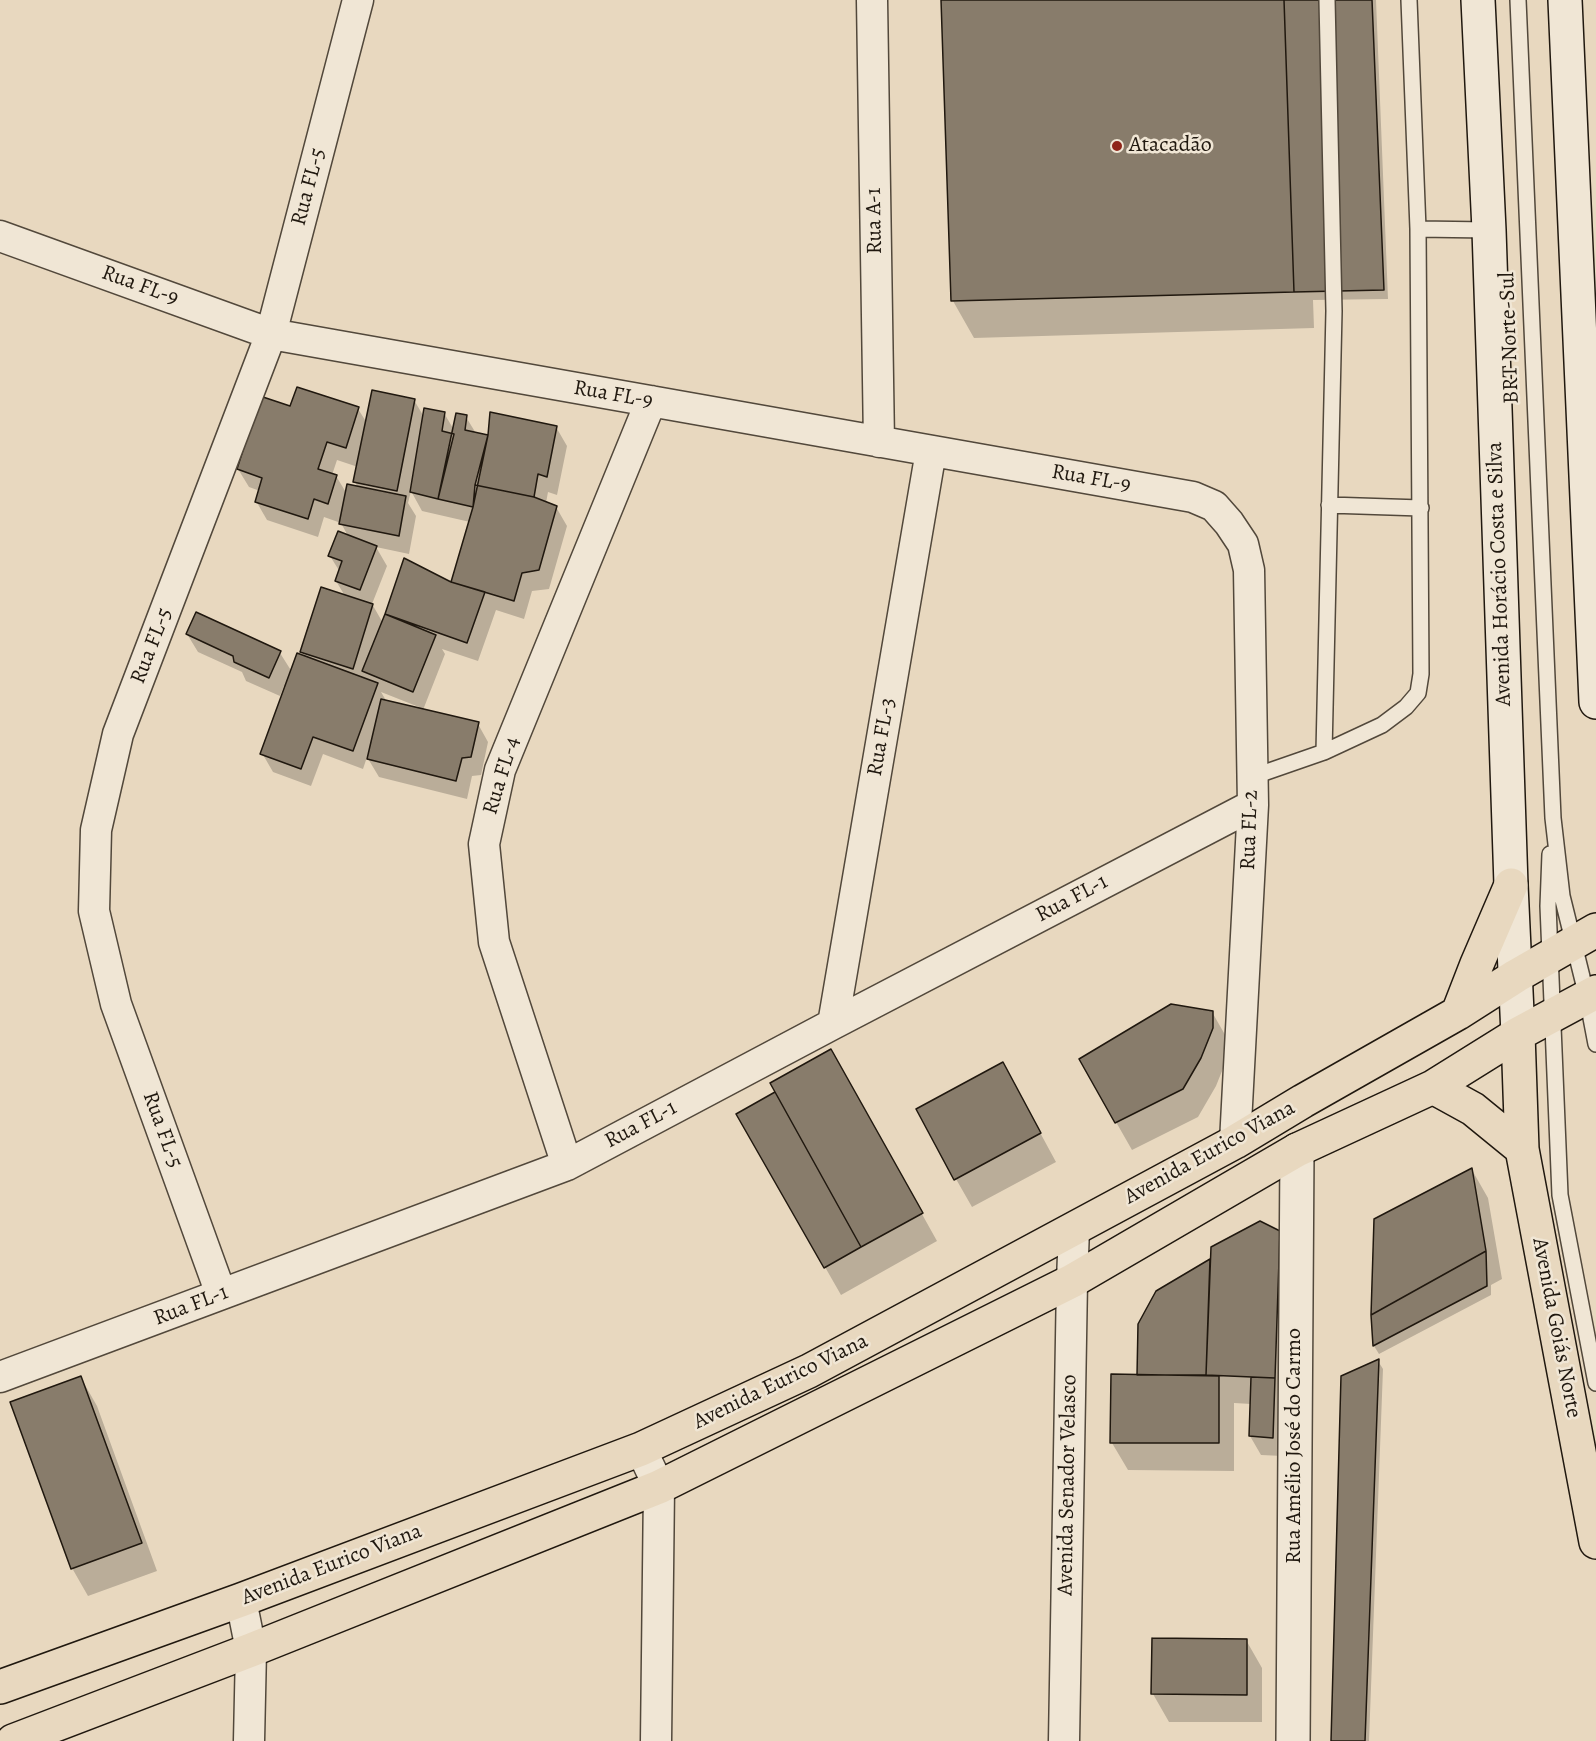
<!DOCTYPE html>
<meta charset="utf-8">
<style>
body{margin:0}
canvas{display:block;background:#e8d8bf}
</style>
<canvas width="1596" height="1741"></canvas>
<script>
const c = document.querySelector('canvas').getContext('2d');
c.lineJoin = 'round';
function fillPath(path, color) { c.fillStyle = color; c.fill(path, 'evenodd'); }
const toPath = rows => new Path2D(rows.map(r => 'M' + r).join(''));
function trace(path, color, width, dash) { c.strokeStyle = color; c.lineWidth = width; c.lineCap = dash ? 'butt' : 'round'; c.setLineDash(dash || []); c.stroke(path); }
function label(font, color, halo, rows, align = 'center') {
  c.font = font + ' Alegreya,serif'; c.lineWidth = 5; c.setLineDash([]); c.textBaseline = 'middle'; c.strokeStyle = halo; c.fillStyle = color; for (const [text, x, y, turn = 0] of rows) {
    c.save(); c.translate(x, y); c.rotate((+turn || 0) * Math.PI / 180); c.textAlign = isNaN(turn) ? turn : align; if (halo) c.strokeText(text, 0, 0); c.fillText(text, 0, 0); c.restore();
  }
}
const shadow = toPath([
 [942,0,1376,0,1388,299,1313,300,1314,328,974,338,953,301],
 [414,400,424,417,444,413,454,430,466,417,477,435,489,437,556,427,567,446,557,495,548,492,546,503,556,507,567,526,549,589,532,591,524,619,496,610,478,661,442,649,445,654,423,710,478,724,488,742,481,775,472,776,467,799,379,777,367,757,363,769,323,754,311,786,273,772,262,753,286,687,284,686,280,696,246,681,242,672,198,652,187,634,196,614,280,653,292,672,305,658,302,652,345,596,336,581,340,572,330,556,348,536,341,523,324,517,318,537,267,520,256,501,260,491,249,487,238,469,291,408,358,409,367,423],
 [337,460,358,467,355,482,358,488,347,494,336,476,332,475],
 [411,491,422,511,470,522,452,584,405,561,383,623,372,604,387,566,376,547,409,554,416,516,408,503],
 [381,692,419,707,418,709,387,702],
 [1212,1012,1228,1040,1228,1056,1216,1086,1198,1117,1132,1150,1116,1122],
 [846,1078,937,1241,841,1295,738,1115],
 [1018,1092,1056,1162,972,1207,956,1179],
 [1472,1170,1488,1198,1502,1279,1491,1285,1491,1295,1379,1354,1374,1346,1373,1315],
 [1279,1232,1296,1261,1283,1456,1261,1455,1250,1436,1251,1404,1234,1403,1234,1471,1128,1470,1112,1443,1138,1376,1157,1293,1212,1260],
 [1378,1361,1383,1369,1369,1741,1332,1741],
 [81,1378,97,1406,157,1571,88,1596,72,1568],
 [1246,1640,1262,1668,1262,1722,1169,1722,1153,1694]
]);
const building = toPath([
 [941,0,1284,0,1294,292,951,301,941,0],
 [1284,0,1372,0,1384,290,1294,292,1284,0],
 [297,387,359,407,346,448,327,442,318,469,337,475,328,504,314,499,308,519,255,502,262,478,237,469,260,396,290,406,297,387],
 [372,390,415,399,397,491,353,482,372,390],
 [424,408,445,412,442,431,454,434,438,499,410,492,424,408],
 [490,412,557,426,547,477,538,474,534,497,475,485,488,435,490,412],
 [456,413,467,415,465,430,488,435,473,507,438,499,456,413],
 [347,484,406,496,399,536,339,524,347,484],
 [475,485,534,497,557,506,539,570,522,573,514,601,451,582,473,507,475,485],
 [338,531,377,546,360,590,335,581,342,561,328,556,338,531],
 [404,558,451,582,485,592,467,643,385,614,404,558],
 [321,587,373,604,353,669,300,652,321,587],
 [196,612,281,651,269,678,234,662,233,656,186,634,196,612],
 [385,614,436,635,413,692,362,671,385,614],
 [297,653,378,683,353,751,313,737,301,769,260,754,297,653],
 [381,699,479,722,471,757,462,758,456,781,367,759,381,699],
 [1171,1004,1213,1011,1213,1028,1201,1058,1183,1089,1115,1123,1079,1059,1171,1004],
 [831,1049,923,1213,861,1247,770,1083,831,1049],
 [1003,1062,1041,1133,954,1180,916,1109,1003,1062],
 [775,1092,861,1247,824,1268,736,1114,775,1092],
 [1472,1168,1486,1251,1371,1315,1374,1219,1472,1168],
 [1260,1221,1280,1231,1275,1378,1206,1375,1211,1247,1260,1221],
 [1486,1251,1487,1286,1373,1346,1371,1315,1486,1251],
 [1210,1259,1206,1375,1137,1375,1138,1324,1156,1291,1210,1259],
 [1379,1359,1365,1741,1331,1741,1341,1376,1379,1359],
 [1111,1374,1219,1376,1219,1443,1110,1443,1111,1374],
 [81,1376,142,1543,71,1569,10,1402,81,1376],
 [1251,1377,1275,1378,1273,1438,1249,1436,1251,1377],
 [1152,1638,1247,1639,1247,1695,1151,1694,1152,1638]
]);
const service = toPath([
 [1327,0,1334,311,1324,752,1382,725,1406,707,1418,693,1421,674,1418,229,1409,0],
 [1518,0,1553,818,1562,896,1587,997,1596,1044],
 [1418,229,1489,230],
 [1329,505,1421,508],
 [1252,777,1324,752],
 [1550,854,1548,906,1560,1195,1596,1383]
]);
const minor = toPath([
 [872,0,879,442],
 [0,236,271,334,1193,497,1214,506,1229,523,1243,544,1249,570,1253,805,1235,1142],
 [833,1024,931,451],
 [567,1165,494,942,484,844,500,770,651,401],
 [221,1294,116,1004,94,911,96,830,118,734,271,334,358,0],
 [0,1377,567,1165,833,1024,1253,805],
 [641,1449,659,1487,656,1741],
 [241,1600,251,1650,249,1741],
 [1064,1741,1072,1281,1074,1229]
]);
const tertiary = toPath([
 [1293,1741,1297,1150]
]);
const secondary = toPath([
 [1478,0,1489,230,1511,885,1518,1034],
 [1565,0,1596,702]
]);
const primary = toPath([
 [1458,1013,1477,964,1511,885],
 [1518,1034,1522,1149,1596,1542],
 [1433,1087,1473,1109,1522,1149],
 [0,1687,241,1600,641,1449,809,1371,1235,1142,1303,1101,1458,1013,1516,976,1596,930],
 [13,1741,251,1650,659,1487,1072,1281,1297,1150,1433,1087,1518,1034,1596,992]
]);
const markers = [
 [1117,146,6,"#8f2418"]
];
const poiNames = [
 ["Atacadão",1129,146]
];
const streetNames = [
 ["Rua FL-5",309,187,-75],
 ["Rua A-1",875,221,-91],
 ["Rua FL-9",140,286,20],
 ["BRT Norte-Sul",1510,338,-92],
 ["Rua FL-9",613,395,10],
 ["Rua FL-9",1091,479,10],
 ["Avenida Horácio Costa e Silva",1500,574,-92],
 ["Rua FL-5",152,646,-69],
 ["Rua FL-3",882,737,-80],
 ["Rua FL-4",502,776,-73],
 ["Rua FL-2",1250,830,-88],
 ["Rua FL-1",1072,899,-28],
 ["Rua FL-1",641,1125,-28],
 ["Rua FL-5",162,1130,70],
 ["Avenida Eurico Viana",1210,1153,-29],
 ["Rua FL-1",191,1306,-21],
 ["Avenida Goiás Norte",1556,1328,79],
 ["Avenida Eurico Viana",781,1382,-26],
 ["Rua Amélio José do Carmo",1295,1446,-90],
 ["Avenida Senador Velasco",1068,1485,-89],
 ["Avenida Eurico Viana",332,1565,-21]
];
fillPath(shadow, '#0003');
fillPath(building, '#887c6b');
trace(building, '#20180f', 1.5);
trace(service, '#52483b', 18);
trace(minor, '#52483b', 33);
trace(tertiary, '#52483b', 36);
trace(secondary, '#20180f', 36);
trace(primary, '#20180f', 36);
trace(service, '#f0e6d5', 15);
trace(minor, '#f0e6d5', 30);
trace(tertiary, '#f0e6d5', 33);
trace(secondary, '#f0e6d5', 33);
trace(primary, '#e8d8bf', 33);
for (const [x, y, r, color] of markers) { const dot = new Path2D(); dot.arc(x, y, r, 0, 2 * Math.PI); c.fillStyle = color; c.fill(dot); trace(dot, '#f0e6d5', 2); }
label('22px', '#20180f', '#f0e6d5', poiNames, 'left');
label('22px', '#20180f', '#f0e6d5', streetNames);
</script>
